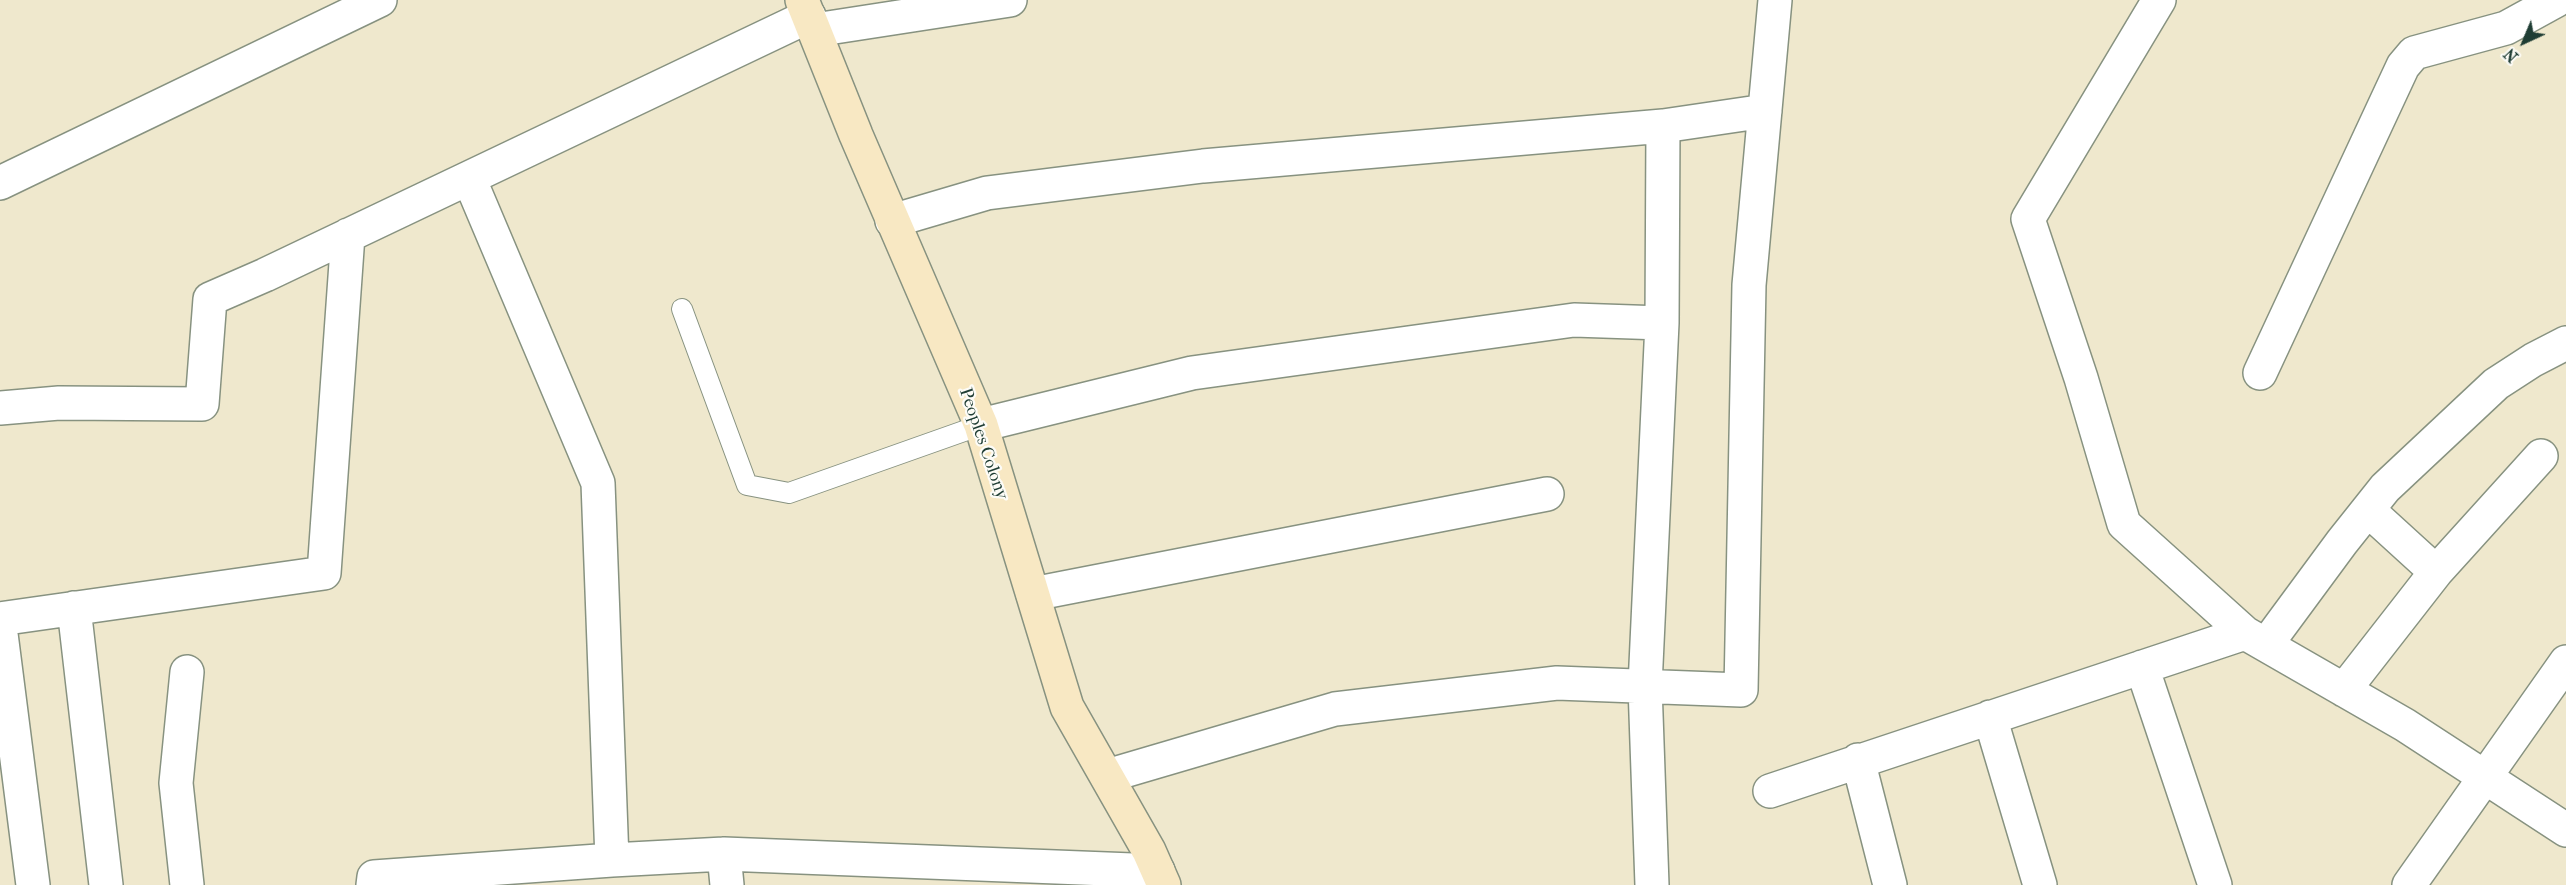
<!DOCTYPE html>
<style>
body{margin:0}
#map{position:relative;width:2566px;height:885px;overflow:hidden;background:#efe8cd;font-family:"IM FELL French Canon",serif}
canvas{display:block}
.north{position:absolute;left:2494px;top:12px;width:60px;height:60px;-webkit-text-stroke:4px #fdfcf7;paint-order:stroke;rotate:224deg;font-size:16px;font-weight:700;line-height:24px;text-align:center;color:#1f3d34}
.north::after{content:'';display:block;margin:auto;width:21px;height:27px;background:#1f3d34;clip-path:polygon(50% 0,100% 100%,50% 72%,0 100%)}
</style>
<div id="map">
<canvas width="2566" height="885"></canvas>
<div class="north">N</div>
</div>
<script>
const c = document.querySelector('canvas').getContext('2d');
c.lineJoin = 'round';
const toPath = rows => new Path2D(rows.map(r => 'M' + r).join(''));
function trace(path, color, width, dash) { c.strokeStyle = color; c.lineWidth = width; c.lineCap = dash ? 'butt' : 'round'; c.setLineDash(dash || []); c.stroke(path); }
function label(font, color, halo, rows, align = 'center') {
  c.font = font + ' "IM FELL French Canon",serif'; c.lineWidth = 4.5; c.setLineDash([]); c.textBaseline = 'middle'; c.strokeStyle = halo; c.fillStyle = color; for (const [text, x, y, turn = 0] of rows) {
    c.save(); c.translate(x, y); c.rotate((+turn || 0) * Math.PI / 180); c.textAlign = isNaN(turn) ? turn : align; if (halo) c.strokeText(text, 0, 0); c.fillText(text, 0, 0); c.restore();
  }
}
const lane = toPath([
 [682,309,747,485,789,493,981,425]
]);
const street = toPath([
 [2159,0,2028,219,2081,378,2124,524,2245,633,2405,725,2566,830],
 [815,30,1010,0],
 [469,178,598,483,612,860,724,854],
 [0,183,380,0],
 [892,221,987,193,1203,166,1663,126],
 [1662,323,1663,126,1765,111],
 [2260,373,2403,66,2414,53,2506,28,2557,0],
 [0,408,59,403,202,404,210,299,265,275,809,16],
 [981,425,1192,373,1574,320,1662,323,1645,686,1652,885],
 [2368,510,2436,572],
 [1033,594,1547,494],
 [74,608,106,885],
 [0,619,324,573,348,235],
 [0,626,33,885],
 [2266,645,2342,542,2385,488,2496,384,2533,360,2566,343],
 [2142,667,2215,885],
 [2344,690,2436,572,2541,456],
 [1990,717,2040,885],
 [1858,760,1890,885],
 [1107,776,1335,709,1557,683,1741,690,1749,285,1775,0],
 [1770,791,2245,633],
 [187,885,176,783,187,672],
 [373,885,374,877,612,860],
 [727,885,724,854,1158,871],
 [2409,885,2566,662]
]);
const secondary = toPath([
 [802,0,856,135,981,425,1067,707,1149,851,1164,885]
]);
const streetNames = [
 ["Peoples Colony",983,444,71]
];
trace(lane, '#879280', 22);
trace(street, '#879280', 36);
trace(secondary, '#879280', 36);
trace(lane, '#fff', 20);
trace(street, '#fff', 33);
trace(secondary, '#f8e8c3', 33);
label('18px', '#1f3d34', '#fdfcf7', streetNames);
</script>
